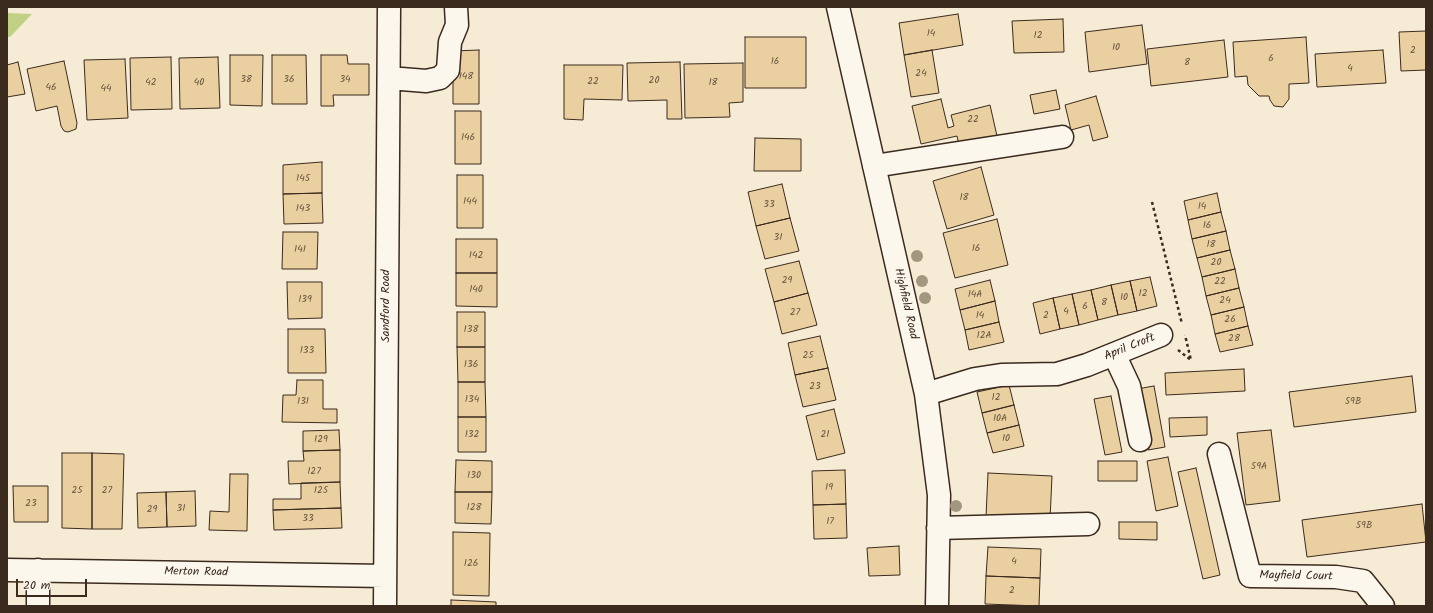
<!DOCTYPE html>
<style>
body{margin:0}
#map{position:relative;width:1433px;height:613px;overflow:hidden;background:#f6ebd5;font-family:Kalam,sans-serif}
canvas{display:block}
.frame{position:absolute;inset:0;border:8px solid #3b2a1e;pointer-events:none}
.scale{position:absolute;left:16px;top:579px;width:71px;height:18px;box-sizing:border-box;border:2px solid #3b2a1e;border-top:0;padding-left:5px;font-size:12px;line-height:14px;white-space:nowrap;color:#3b2a1e;-webkit-text-stroke:3px #fbf7ec;paint-order:stroke}
</style>
<div id="map">
<canvas width="1433" height="613"></canvas>
<div class="frame"></div>
<div class="scale">20 m</div>
</div>
<script>
const c = document.querySelector('canvas').getContext('2d');
c.lineJoin = 'round';
function fillPath(path, color) { c.fillStyle = color; c.fill(path, 'evenodd'); }
const toPath = rows => new Path2D(rows.map(r => 'M' + r).join(''));
function trace(path, color, width, dash) { c.strokeStyle = color; c.lineWidth = width; c.lineCap = dash ? 'butt' : 'round'; c.setLineDash(dash || []); c.stroke(path); }
function label(font, color, halo, rows, align = 'center') {
  c.font = font + ' Kalam,sans-serif'; c.lineWidth = 3; c.setLineDash([]); c.textBaseline = 'middle'; c.strokeStyle = halo; c.fillStyle = color; for (const [text, x, y, turn = 0] of rows) {
    c.save(); c.translate(x, y); c.rotate((+turn || 0) * Math.PI / 180); c.textAlign = isNaN(turn) ? turn : align; if (halo) c.strokeText(text, 0, 0); c.fillText(text, 0, 0); c.restore();
  }
}
const green = toPath([
 [7,13,32,14,11,36,7,38]
]);
const building = toPath([
 [958,14,963,45,904,55,899,23,958,14],
 [1063,19,1064,52,1014,53,1012,21,1063,19],
 [1142,25,1147,64,1089,72,1085,32,1142,25],
 [1426,31,1426,70,1401,71,1399,32,1426,31],
 [745,37,806,37,806,88,745,88,745,37],
 [1306,37,1309,83,1289,84,1289,99,1283,107,1274,106,1270,100,1269,96,1259,96,1248,85,1247,76,1235,77,1233,42,1306,37],
 [1224,40,1228,77,1151,86,1147,49,1224,40],
 [479,50,479,104,453,104,453,51,479,50],
 [932,50,939,93,911,97,904,55,932,50],
 [1383,50,1386,83,1317,87,1315,54,1383,50],
 [230,55,263,55,262,106,230,105,230,55],
 [272,55,306,55,307,104,272,104,272,55],
 [321,55,347,55,348,64,369,64,369,95,333,95,334,106,321,106,321,55],
 [171,57,172,109,131,110,130,58,171,57],
 [218,57,220,108,180,109,179,58,218,57],
 [125,59,128,118,87,120,84,60,125,59],
 [64,61,77,123,76,129,68,132,64,131,61,126,57,106,36,111,27,69,64,61],
 [18,62,25,94,7,97,7,65,18,62],
 [680,62,682,119,667,119,667,100,628,101,627,63,680,62],
 [743,63,743,102,729,103,730,117,685,118,684,64,743,63],
 [564,65,623,65,622,100,584,99,583,120,564,119,564,65],
 [1056,90,1060,109,1034,114,1030,95,1056,90],
 [1096,96,1108,137,1093,141,1089,125,1071,130,1065,105,1096,96],
 [941,99,948,128,954,126,951,115,990,105,997,136,959,145,957,136,921,144,912,106,941,99],
 [455,111,481,111,481,164,455,164,455,111],
 [755,138,801,139,801,171,754,171,755,138],
 [322,162,322,193,283,194,283,165,322,162],
 [981,167,994,215,947,229,933,181,981,167],
 [457,175,483,175,483,228,457,228,457,175],
 [782,184,790,218,756,226,748,192,782,184],
 [322,193,323,223,284,224,283,194,322,193],
 [1217,193,1221,212,1188,220,1184,201,1217,193],
 [1221,212,1226,231,1192,239,1188,220,1221,212],
 [790,218,799,251,765,259,756,226,790,218],
 [997,219,1008,265,955,278,943,233,997,219],
 [1226,231,1230,250,1197,258,1192,239,1226,231],
 [283,232,318,232,317,269,282,269,283,232],
 [456,239,497,239,497,273,456,273,456,239],
 [1230,250,1235,269,1202,277,1197,258,1230,250],
 [799,261,808,293,774,302,765,269,799,261],
 [1235,269,1239,288,1206,296,1202,277,1235,269],
 [456,273,497,273,497,307,456,306,456,273],
 [1150,277,1157,306,1137,311,1130,281,1150,277],
 [990,280,995,301,960,310,955,289,990,280],
 [1130,281,1137,311,1118,315,1111,285,1130,281],
 [287,282,322,282,322,318,288,319,287,282],
 [1111,285,1118,315,1098,320,1091,290,1111,285],
 [1239,288,1244,307,1211,315,1206,296,1239,288],
 [1091,290,1098,320,1079,325,1072,294,1091,290],
 [808,293,817,325,782,334,774,302,808,293],
 [1072,294,1079,325,1060,329,1053,298,1072,294],
 [1053,298,1060,329,1040,334,1033,303,1053,298],
 [995,301,999,322,965,330,960,310,995,301],
 [1244,307,1248,326,1215,334,1211,315,1244,307],
 [457,312,485,312,485,347,457,347,457,312],
 [999,322,1004,342,969,350,965,330,999,322],
 [1248,326,1253,345,1220,352,1215,334,1248,326],
 [288,329,325,329,326,373,288,373,288,329],
 [820,336,828,368,795,375,788,343,820,336],
 [457,347,485,347,485,382,458,382,457,347],
 [828,368,836,400,803,407,795,375,828,368],
 [1244,369,1245,391,1166,395,1165,373,1244,369],
 [1412,376,1416,412,1294,427,1289,392,1412,376],
 [297,380,323,380,323,409,337,409,337,423,282,422,283,395,296,395,297,380],
 [458,382,485,382,486,417,458,417,458,382],
 [1009,385,1014,405,982,413,977,392,1009,385],
 [1154,386,1165,447,1148,450,1137,389,1154,386],
 [1111,396,1122,452,1105,455,1094,399,1111,396],
 [1014,405,1019,425,987,433,982,413,1014,405],
 [834,409,845,453,817,460,806,416,834,409],
 [458,417,486,417,486,452,458,452,458,417],
 [1207,417,1207,435,1170,437,1169,418,1207,417],
 [1019,425,1024,446,993,453,987,433,1019,425],
 [339,430,340,450,303,451,303,431,339,430],
 [1271,430,1280,501,1246,505,1237,433,1271,430],
 [340,450,340,482,289,484,288,461,304,461,303,451,340,450],
 [62,453,92,453,92,529,62,528,62,453],
 [92,453,124,454,122,529,92,529,92,453],
 [1168,457,1178,506,1156,511,1147,461,1168,457],
 [456,460,492,461,492,492,455,492,456,460],
 [1098,461,1137,461,1137,481,1098,481,1098,461],
 [1196,468,1220,575,1203,579,1178,472,1196,468],
 [845,470,846,504,813,505,812,471,845,470],
 [988,473,1052,476,1050,520,986,517,988,473],
 [230,474,248,474,247,531,209,530,210,511,229,512,230,474],
 [340,482,341,508,273,510,273,499,301,499,301,483,340,482],
 [13,486,48,486,48,522,14,522,13,486],
 [195,491,196,526,167,527,166,492,195,491],
 [166,492,167,527,138,528,137,493,166,492],
 [455,492,492,492,491,524,455,523,455,492],
 [846,504,847,538,814,539,813,505,846,504],
 [1422,504,1426,542,1307,557,1302,520,1422,504],
 [341,508,342,528,274,530,273,510,341,508],
 [1119,522,1157,522,1157,540,1119,539,1119,522],
 [453,532,490,533,489,596,453,595,453,532],
 [899,546,900,575,869,576,867,548,899,546],
 [988,547,1041,549,1040,578,986,576,988,547],
 [986,576,1040,578,1039,606,985,604,986,576],
 [451,600,496,602,496,606,451,606,451,600]
]);
const path = toPath([
 [1152,202,1182,324],
 [1178,350,1191,360,1185,335]
]);
const minor = toPath([
 [838,7,926,394,939,495,937,606],
 [389,78,426,81,440,78,448,70,450,42,457,25,456,7],
 [874,166,1062,137],
 [1114,354,1129,386,1140,440],
 [926,394,975,379,1001,375,1057,374,1087,365,1161,335],
 [1219,454,1250,576,1336,577,1363,581,1383,606],
 [938,528,1088,524],
 [7,570,385,576],
 [38,606,38,570],
 [385,606,389,7]
]);
const trees = [
 [917,256],
 [922,281],
 [925,298],
 [956,506]
];
const numberNames = [
 ["14",931,34],
 ["12",1038,36],
 ["10",1116,48],
 ["2",1413,51],
 ["6",1271,59],
 ["16",775,62],
 ["8",1187,63],
 ["4",1350,69],
 ["24",921,74],
 ["148",466,77],
 ["38",246,80],
 ["36",289,80],
 ["34",345,80],
 ["20",654,81],
 ["22",593,82],
 ["42",151,83],
 ["40",199,83],
 ["18",713,83],
 ["46",51,88],
 ["44",106,89],
 ["22",973,120],
 ["146",468,138],
 ["145",303,179],
 ["18",964,198],
 ["144",470,202],
 ["33",769,205],
 ["14",1202,207],
 ["143",303,209],
 ["16",1207,226],
 ["31",778,238],
 ["18",1211,245],
 ["16",976,249],
 ["141",300,250],
 ["142",476,256],
 ["20",1216,263],
 ["29",787,281],
 ["22",1220,282],
 ["140",476,290],
 ["12",1143,294],
 ["14A",975,295],
 ["10",1124,298],
 ["139",305,300],
 ["24",1225,301],
 ["8",1104,303],
 ["6",1085,307],
 ["4",1066,312],
 ["27",795,313],
 ["14",980,316],
 ["2",1046,316],
 ["26",1230,320],
 ["138",471,330],
 ["12A",984,336],
 ["28",1234,339],
 ["133",307,351],
 ["25",808,356],
 ["136",471,365],
 ["23",815,387],
 ["12",996,398],
 ["134",472,400],
 ["131",303,402],
 ["59B",1353,402],
 ["10A",1000,419],
 ["132",472,435],
 ["21",825,435],
 ["10",1006,439],
 ["129",321,440],
 ["59A",1259,467],
 ["127",314,472],
 ["130",474,476],
 ["19",829,488],
 ["25",77,491],
 ["27",107,491],
 ["125",321,491],
 ["23",31,504],
 ["128",474,508],
 ["31",181,509],
 ["29",152,510],
 ["33",308,519],
 ["17",830,522],
 ["59B",1364,526],
 ["4",1014,562],
 ["126",471,564],
 ["2",1012,591]
];
const streetNames = [
 ["Highfield Road",905,304,77],
 ["Sandford Road",387,306,-90],
 ["April Croft",1130,348,-22],
 ["Merton Road",196,573,1],
 ["Mayfield Court",1296,577,1]
];
fillPath(green, '#c0d186');
fillPath(building, '#ead0a0');
trace(building, '#3b2a1e', 1);
trace(minor, '#3b2a1e', 25);
trace(path, '#3b2a1e', 2.5, [3, 3]);
trace(minor, '#fbf7ec', 22);
c.fillStyle = '#a1987f';
for (const [x, y] of trees) { c.beginPath(); c.arc(x, y, 6, 0, 2 * Math.PI); c.fill(); }
label('10px', '#67543e', null, numberNames);
label('12px', '#3b2a1e', '#fbf7ec', streetNames);
</script>
